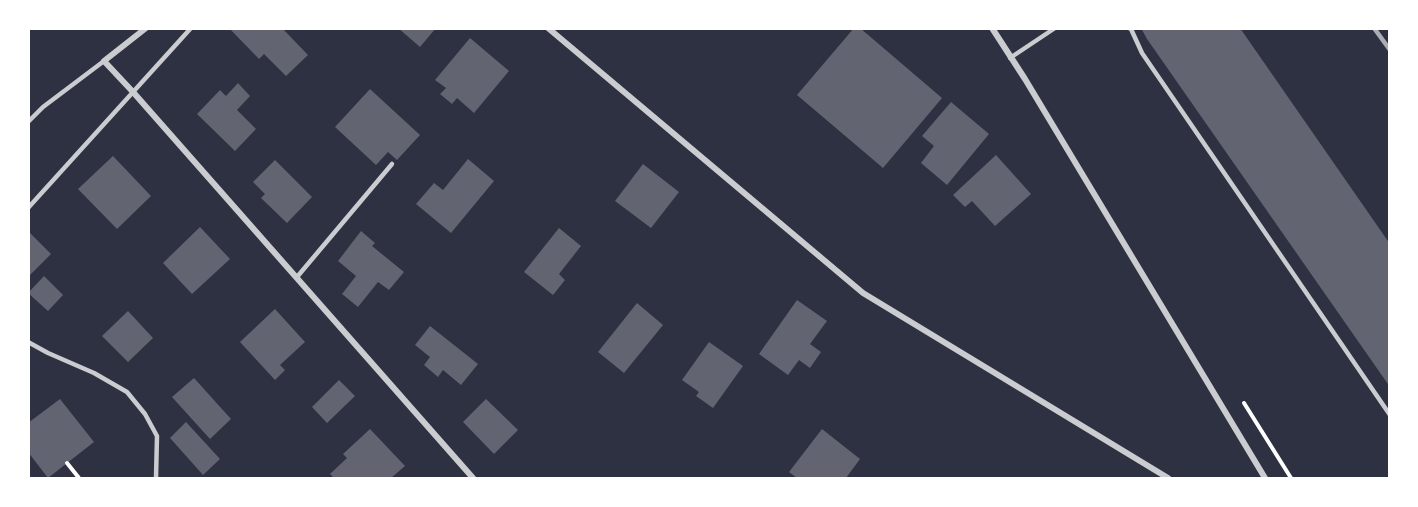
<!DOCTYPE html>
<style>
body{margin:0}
#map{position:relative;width:1418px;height:507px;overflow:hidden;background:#2d3142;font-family:Merriweather,serif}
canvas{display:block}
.frame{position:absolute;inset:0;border:30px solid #fff;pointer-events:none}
</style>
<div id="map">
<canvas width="1418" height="507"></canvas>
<div class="frame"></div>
</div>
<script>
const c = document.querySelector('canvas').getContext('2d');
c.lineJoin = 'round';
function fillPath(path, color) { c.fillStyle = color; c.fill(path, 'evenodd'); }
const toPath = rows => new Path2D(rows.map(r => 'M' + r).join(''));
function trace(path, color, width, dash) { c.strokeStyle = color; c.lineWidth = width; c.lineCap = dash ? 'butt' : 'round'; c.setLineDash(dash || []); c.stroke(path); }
const building = toPath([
 [229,28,282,28,308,55,286,76,264,54,259,59],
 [398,28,436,28,420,47],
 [854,28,860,28,942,98,883,168,797,95],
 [1141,28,1240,28,1390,244,1390,387,1147,39],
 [470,38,509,71,474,113,457,98,452,104,440,94,446,88,435,80],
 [238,83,250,96,237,110,256,129,235,151,197,114,220,90,226,96],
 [370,89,420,135,397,160,388,152,376,165,335,127],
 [951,102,989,134,947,185,921,163,934,146,922,136],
 [996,155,1031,194,995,226,972,201,965,207,953,195],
 [113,156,151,196,117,229,78,189],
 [468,159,494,181,451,233,416,204,434,183,443,190],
 [275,160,312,197,287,223,261,198,265,194,253,182],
 [643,164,679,192,651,228,615,201],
 [200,227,230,259,192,294,163,263],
 [559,228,581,246,559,274,565,280,553,295,524,272],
 [28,231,51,254,28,277],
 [361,231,375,243,372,246,404,272,389,290,378,282,358,307,342,294,356,276,338,261],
 [44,276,63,295,48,311,28,293],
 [797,300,827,321,810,344,821,352,810,368,799,360,788,375,759,354],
 [637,303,663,325,624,373,598,352],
 [275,309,305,342,280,365,285,370,275,380,240,342],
 [128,311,153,338,128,362,102,336],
 [430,326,478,364,461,385,443,370,438,377,424,365,430,357,415,345],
 [709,342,743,366,713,408,696,396,699,392,682,380],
 [194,378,231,419,210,439,172,397],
 [339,380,355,396,327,423,312,407],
 [60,399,94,442,48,478,28,452,28,423],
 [486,399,518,430,494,454,463,422],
 [186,422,220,459,203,475,170,438],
 [370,429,405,466,391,478,334,478,330,474,347,458,343,454],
 [822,429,860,459,846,478,797,478,789,472]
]);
const path = toPath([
 [1244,403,1291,478],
 [67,463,79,478]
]);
const service = toPath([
 [1129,28,1131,29,1142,53,1390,415],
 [1010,58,1055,28],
 [28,122,43,107,104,61],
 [28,208,191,28],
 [297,277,392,164],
 [28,342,48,353,94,373,127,392,145,414,157,436,156,478]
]);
const minor = toPath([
 [146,28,104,61,133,92,473,478],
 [548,28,863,293,1168,478],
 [992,28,1025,79,1265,478]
]);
const rail = toPath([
 [1374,28,1390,50]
]);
fillPath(building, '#626471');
trace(path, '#fff', 4);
trace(service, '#caccd0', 4.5);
trace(minor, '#caccd0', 6);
trace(rail, '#abadb3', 4.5);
</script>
